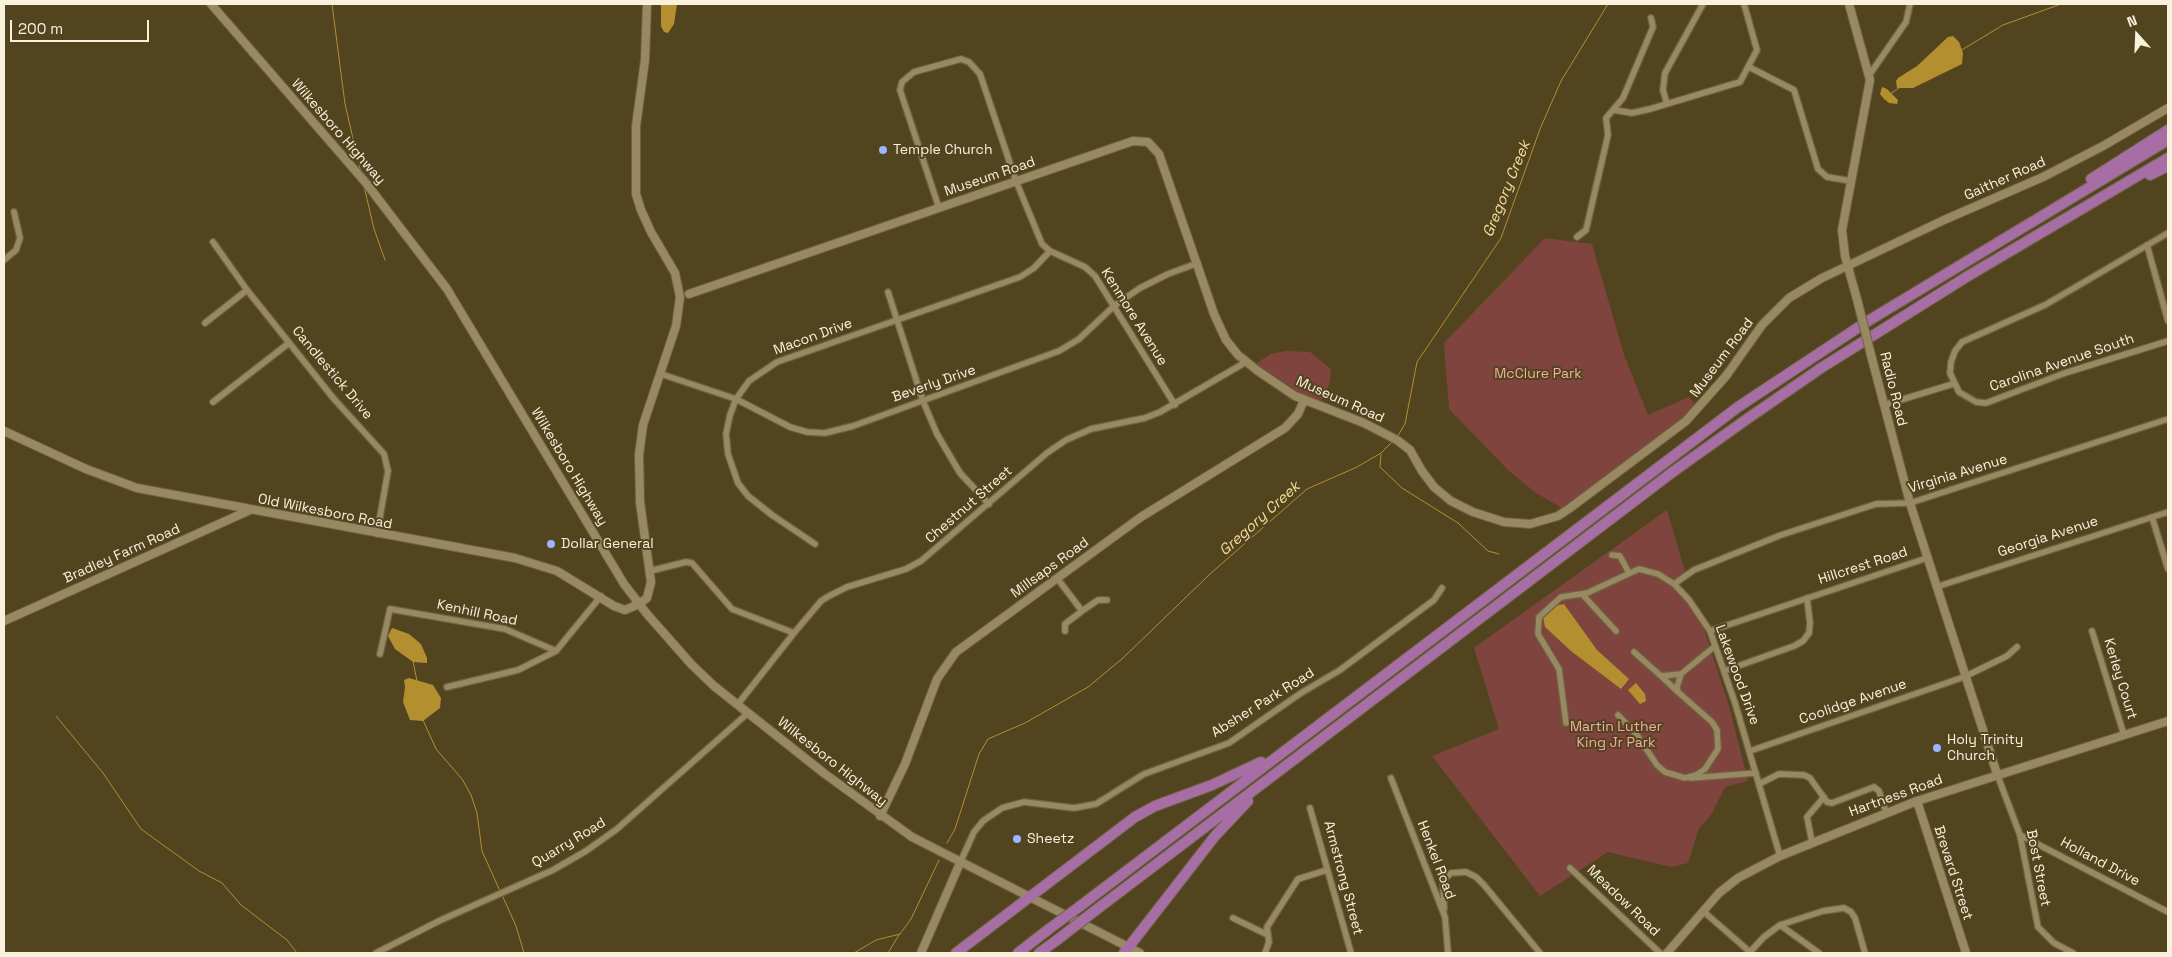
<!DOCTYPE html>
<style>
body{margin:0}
#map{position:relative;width:2172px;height:957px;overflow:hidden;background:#534420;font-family:"Space Grotesk",sans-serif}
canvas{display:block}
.frame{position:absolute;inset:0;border:5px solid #f9f1dc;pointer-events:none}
.north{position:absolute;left:2112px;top:10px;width:50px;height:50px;-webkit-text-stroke:4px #534420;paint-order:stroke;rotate:340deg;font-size:14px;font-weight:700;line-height:20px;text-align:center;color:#f9f1dc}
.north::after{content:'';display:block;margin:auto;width:18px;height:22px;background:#f9f1dc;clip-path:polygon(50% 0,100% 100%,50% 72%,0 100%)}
.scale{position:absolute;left:10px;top:20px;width:139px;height:22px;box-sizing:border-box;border:2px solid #f9f1dc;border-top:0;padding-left:6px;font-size:15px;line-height:18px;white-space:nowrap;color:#f9f1dc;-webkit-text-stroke:4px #534420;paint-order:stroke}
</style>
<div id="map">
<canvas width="2172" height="957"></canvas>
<div class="frame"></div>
<div class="north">N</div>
<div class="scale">200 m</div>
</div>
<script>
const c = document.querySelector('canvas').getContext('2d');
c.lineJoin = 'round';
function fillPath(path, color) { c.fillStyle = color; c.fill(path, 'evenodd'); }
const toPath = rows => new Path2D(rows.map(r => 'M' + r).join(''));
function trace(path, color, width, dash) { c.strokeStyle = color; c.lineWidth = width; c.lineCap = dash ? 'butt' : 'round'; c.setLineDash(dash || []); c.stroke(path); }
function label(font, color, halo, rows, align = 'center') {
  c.font = font + ' "Space Grotesk",sans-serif'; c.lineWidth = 4; c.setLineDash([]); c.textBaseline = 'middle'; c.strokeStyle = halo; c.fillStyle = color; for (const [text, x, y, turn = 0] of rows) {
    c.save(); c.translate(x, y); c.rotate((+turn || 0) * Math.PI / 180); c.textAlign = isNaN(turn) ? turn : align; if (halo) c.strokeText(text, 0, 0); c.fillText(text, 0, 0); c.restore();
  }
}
const green = toPath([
 [1545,238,1592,244,1624,355,1648,415,1689,397,1699,409,1567,511,1536,493,1509,471,1449,409,1444,343],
 [1286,351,1310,352,1331,369,1329,385,1321,401,1305,396,1256,364,1270,354],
 [1667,510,1687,578,1672,588,1687,603,1702,623,1729,706,1748,781,1725,787,1711,815,1699,828,1688,863,1671,867,1608,852,1540,896,1432,756,1499,729,1474,648]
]);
const water = toPath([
 [661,4,677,4,674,24,668,33,664,32,661,26],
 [1953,36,1959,42,1963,53,1962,64,1913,88,1897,88,1896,81,1898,78,1917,66,1948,37],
 [1882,87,1887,89,1898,100,1897,104,1889,103,1884,99,1880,94],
 [1564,604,1597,650,1629,679,1621,689,1571,651,1545,627,1543,617,1555,606],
 [392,628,409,634,421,644,427,658,427,663,413,662,395,649,388,636],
 [409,678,433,685,441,698,440,708,423,721,410,720,403,702,405,687,404,680],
 [1636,683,1645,694,1646,701,1640,704,1628,690]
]);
const stream = toPath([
 [332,4,345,104,361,173],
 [1960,51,2003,25,2061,4],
 [1890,94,1899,88],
 [364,186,374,229,385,260],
 [1397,437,1405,424,1417,362,1501,238,1540,129,1561,81,1608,4],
 [1381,454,1380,467,1402,488,1458,523,1488,551,1499,554],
 [413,661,417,681],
 [56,716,103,773,141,829,199,871,222,883,241,905,287,940,297,953],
 [423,720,436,749,462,779,471,795,477,813,482,851,500,891],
 [947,843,955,829,979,754,988,739,1025,723,1088,687,1123,658,1210,574,1307,489,1357,467,1381,453,1392,442],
 [502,895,516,926,524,953],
 [854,953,876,940,900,934,911,919,939,860],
 [888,953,899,935]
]);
const street = toPath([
 [1749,67,1794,90,1818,169,1827,177,1851,181],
 [1870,74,1906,22,1910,4],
 [1667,104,1663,90,1665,73,1703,4],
 [1614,110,1632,113,1650,109,1740,82,1757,50,1744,4],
 [939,208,900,90,902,82,914,72,961,59,969,62,980,74,1016,181,1042,244,1050,251,1085,267,1095,276,1175,405],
 [2168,233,2045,305,1962,342,1955,351,1951,362,1950,373,1959,392,1976,402,1986,403,2065,373,2168,341],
 [1577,237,1586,230,1608,135,1606,118,1623,98,1653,27,1651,18],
 [213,242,247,290,334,399,384,454,388,471,377,534],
 [2147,245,2168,321],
 [4,260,16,250,20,238,14,212],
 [888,292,923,401,937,434,960,473,989,504],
 [205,323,247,290],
 [661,374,736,399,790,427,807,432,825,433,853,426,1059,351,1079,339,1114,306,1140,288,1168,274,1198,263],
 [213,402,289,343],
 [1884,405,1953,384],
 [2152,517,2168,569],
 [815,544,772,515,748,496,738,483,728,454,726,434,730,415,736,399,749,381,777,362,1020,277,1034,268,1050,251],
 [1612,555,1620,556,1629,573],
 [650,571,686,562,692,563,732,609,794,633],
 [1057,578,1082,611],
 [1674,584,1694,570,1781,535,1876,504,1910,503,2168,419],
 [1936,587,2168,512],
 [1582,594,1616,631],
 [1065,631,1065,624,1082,611,1098,600,1107,600],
 [1710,631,1927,558],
 [2092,631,2124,735],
 [1634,652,1661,676,1681,674],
 [380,654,390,609,505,629,556,651],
 [1724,671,1794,646,1803,641,1809,633,1810,623,1807,598],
 [1661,676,1678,692],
 [447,687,518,670,556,651,601,596],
 [738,704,794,633,821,601,829,596,847,587,906,569,921,561,1047,453,1066,440,1091,429,1145,418,1160,412,1246,362],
 [1618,715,1637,735,1657,765,1665,772,1685,778,1696,775,1705,769,1718,749,1717,730,1712,722,1678,692,1677,687,1681,674,1715,646],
 [1566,723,1559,669,1538,634,1539,617,1561,597,1587,593,1639,569,1658,574,1674,584,1689,600,1710,631,1735,703,1780,856],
 [1750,751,1964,677,2007,656,2017,647],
 [1997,774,2020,835,2038,927,2054,943,2073,953],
 [1391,778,1445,917,1448,953],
 [1691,778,1756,773],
 [1759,784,1779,774,1804,775,1810,778,1827,802,1832,803,1874,787,1879,791,1886,812],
 [1310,808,1351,953],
 [2020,835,2168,912],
 [1812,842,1807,817,1824,797],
 [960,863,974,832,983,821,1002,808,1024,802,1074,808,1096,804,1144,774,1229,743,1301,693,1340,670,1434,600,1442,588],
 [1570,868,1660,953],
 [1444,909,1443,881,1451,873,1466,872,1476,877,1484,885,1540,953],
 [1703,911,1750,952],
 [1233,918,1268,935],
 [376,953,441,920,553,870,586,851,617,829,748,713],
 [1265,953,1269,942,1267,927,1298,879,1327,870],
 [1749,953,1764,937,1780,925],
 [1819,953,1780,925,1823,911,1844,908,1851,912,1855,918,1865,953]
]);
const secondary = toPath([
 [211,4,366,183,447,289,624,584,647,614,692,665,714,686,825,774,912,837,1140,953],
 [1849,4,1870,80,1842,230,1845,256,1858,303],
 [689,294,1133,141,1148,142,1159,154,1214,314,1226,340,1238,355,1258,371,1295,396,1364,423,1397,440,1410,450,1422,471,1434,487,1451,501,1473,512,1504,522,1530,524,1558,516,1570,508,1686,421,1726,376,1762,325,1789,298,1822,278,1944,220,2043,177,2103,146,2168,108],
 [1872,359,1910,503,1997,774],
 [4,431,86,469,137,488,515,558,557,571,614,606,625,610,639,604,647,598,651,582,640,502,639,455,643,425,676,326,680,297,675,273,651,232,641,210,636,194,636,126,645,60,647,4],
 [4,621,250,510],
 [1917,801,1966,953],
 [880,816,905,764,937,679,956,652,1141,517,1285,428,1298,414,1304,400],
 [921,953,960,863],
 [1667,953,1719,893,1738,878,1780,856,1917,801,2168,721]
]);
const highway = toPath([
 [2150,175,2168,166],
 [2091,179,2168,130],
 [1079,907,1738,407,1868,321,2168,140],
 [1092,913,1674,471,1747,419,1821,368,1968,276,2168,158],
 [956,953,1135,817,1155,806,1212,785,1261,762],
 [1018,953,1049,929],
 [1039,953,1057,940],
 [1124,953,1215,836,1248,801]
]);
const secondaryBridge = toPath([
 [1858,303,1872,359]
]);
const highwayBridge = toPath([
 [1049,929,1079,907],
 [1057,940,1092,913]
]);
const markers = [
 [883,150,5,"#99b5fd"],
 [551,544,5,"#99b5fd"],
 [1937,748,5,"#99b5fd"],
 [1017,839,5,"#99b5fd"]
];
const streetNames = [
 ["Wilkesboro Highway",338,132,49],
 ["Museum Road",990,177,-19],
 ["Gaither Road",2005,179,-24],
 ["Kenmore Avenue",1134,317,58],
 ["Macon Drive",813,337,-20],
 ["Museum Road",1722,358,-53],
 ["Carolina Avenue South",2062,363,-19],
 ["Candlestick Drive",332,373,50],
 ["Beverly Drive",934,384,-19],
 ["Radio Road",1893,389,76],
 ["Museum Road",1340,400,24],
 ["Wilkesboro Highway",569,467,59],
 ["Virginia Avenue",1958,474,-17],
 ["Chestnut Street",969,505,-41],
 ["Old Wilkesboro Road",325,512,11],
 ["Georgia Avenue",2048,537,-18],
 ["Bradley Farm Road",122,554,-24],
 ["Hillcrest Road",1863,566,-18],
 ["Millsaps Road",1050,568,-36],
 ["Kenhill Road",477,613,12],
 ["Lakewood Drive",1737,675,70],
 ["Kerley Court",2120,679,73],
 ["Coolidge Avenue",1853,702,-19],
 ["Absher Park Road",1263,703,-32],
 ["Wilkesboro Highway",832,762,38],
 ["Hartness Road",1896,796,-20],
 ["Quarry Road",569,843,-31],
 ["Henkel Road",1436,860,69],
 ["Holland Drive",2100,862,28],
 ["Bost Street",2038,868,79],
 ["Brevard Street",1953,873,72],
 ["Armstrong Street",1343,878,75],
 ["Meadow Road",1623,901,44]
];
const poiNames = [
 ["Temple Church",893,150],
 ["Dollar General",561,544],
 ["Holy Trinity",1947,740],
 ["Church",1947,756],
 ["Sheetz",1027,839]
];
const parkNames = [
 ["McClure Park",1538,374],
 ["Martin Luther",1616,727],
 ["King Jr Park",1616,743]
];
const waterNames = [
 ["Gregory Creek",1507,189,-68],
 ["Gregory Creek",1260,519,-42]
];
fillPath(green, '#7f443d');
fillPath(water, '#b38f30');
trace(stream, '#b38f30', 1);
trace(street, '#6e6240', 8);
trace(secondary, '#6e6240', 10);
trace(highway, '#6e6240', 12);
trace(street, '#998963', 5.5);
trace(secondary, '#998963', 8);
trace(highway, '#a66ea4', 10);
trace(secondaryBridge, '#6e6240', 10, []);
trace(highwayBridge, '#6e6240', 12, []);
trace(secondaryBridge, '#998963', 8);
trace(highwayBridge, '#a66ea4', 10);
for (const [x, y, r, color] of markers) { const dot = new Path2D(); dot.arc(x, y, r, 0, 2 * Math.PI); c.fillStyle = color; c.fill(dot); trace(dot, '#534420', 2); }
label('14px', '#f9f1dc', '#534420', streetNames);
label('14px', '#f9f1dc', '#534420', poiNames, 'left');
label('14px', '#f5aba1', '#534420', parkNames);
label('italic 15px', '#f8dd9b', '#534420', waterNames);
</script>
